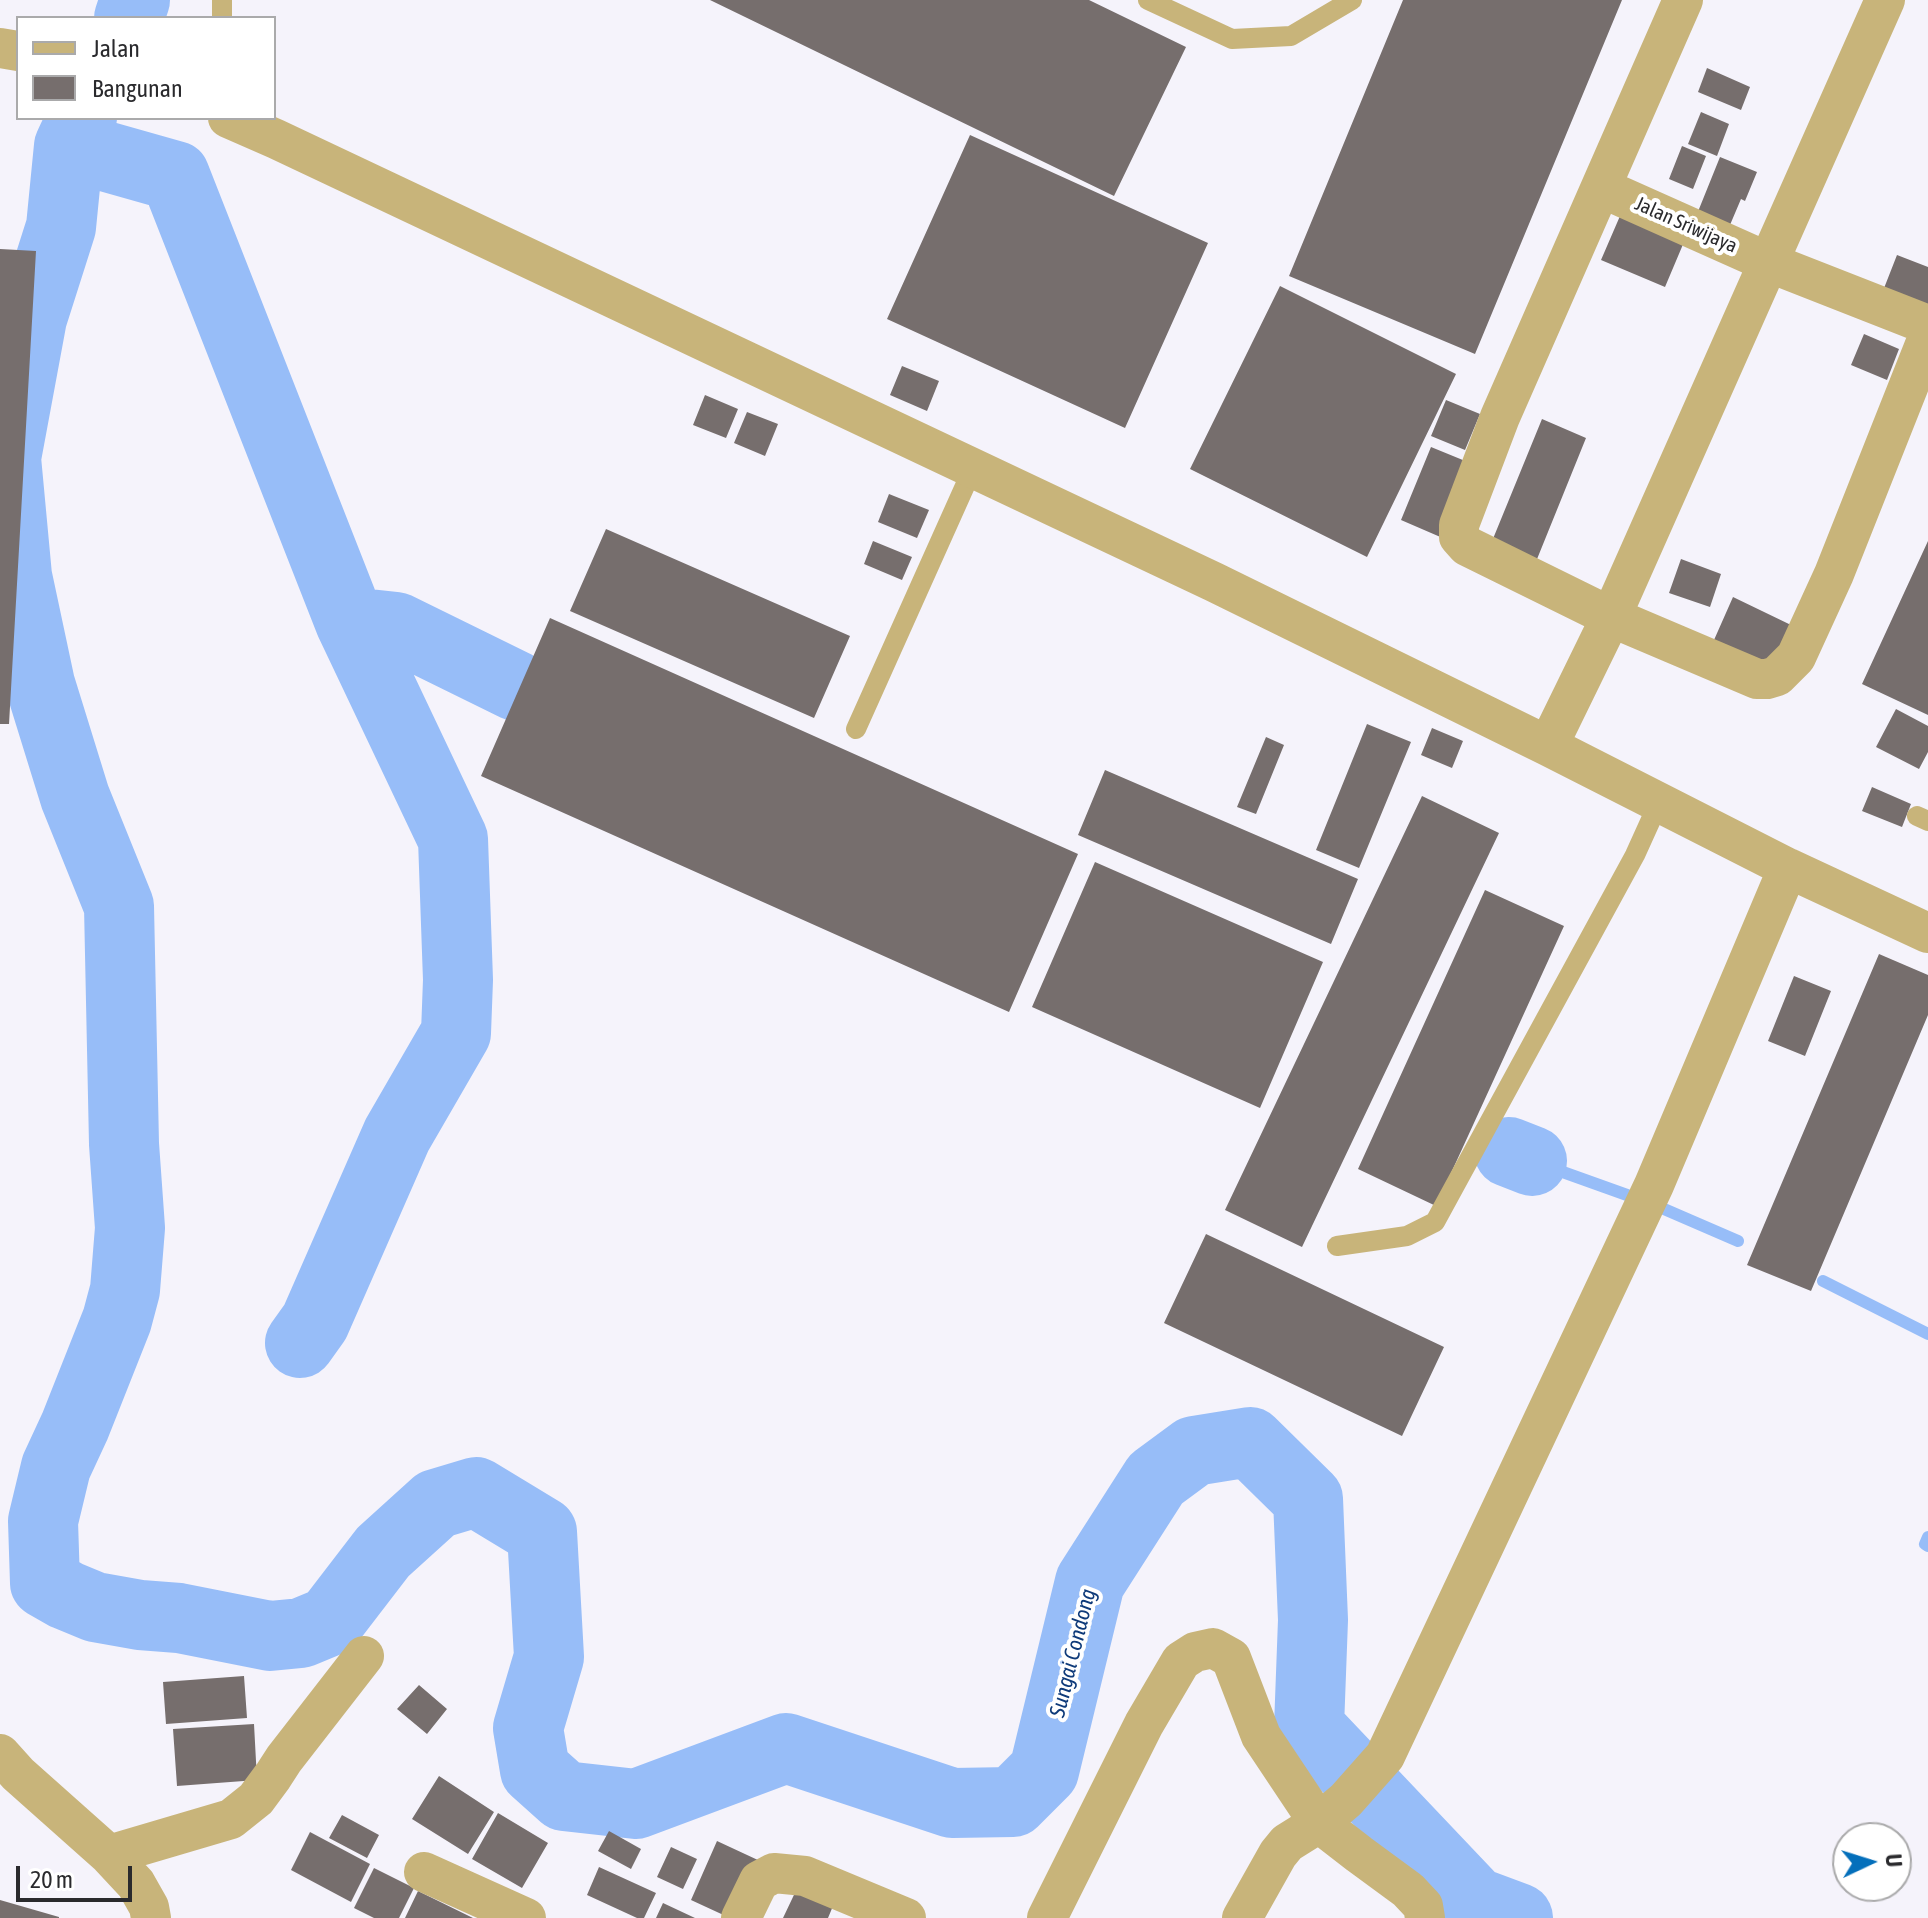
<!DOCTYPE html>
<style>
body{margin:0}
#map{position:relative;width:1928px;height:1918px;overflow:hidden;background:#f5f3fb;font-family:"Asap Condensed",sans-serif}
canvas{display:block}
.legend{position:absolute;left:16px;top:16px;width:260px;height:104px;box-sizing:border-box;background:#fff;border:2px solid #aaaaab;margin:0;padding:10px 14px;list-style:none;font-size:24px;color:#2a2a2d}
.legend li{display:flex;align-items:center;gap:16px;height:40px}
.legend b{width:40px;border:2px solid #aaaaab}
.north{position:absolute;left:1832px;top:1822px;width:80px;height:80px;box-sizing:border-box;background:#fff;border:2px solid #aaaaab;border-radius:50%;rotate:86deg;font-size:22px;font-weight:700;line-height:32px;text-align:center;color:#2a2a2d}
.north::after{content:'';display:block;margin:auto;width:28px;height:36px;background:#046fbb;clip-path:polygon(50% 0,100% 100%,50% 72%,0 100%)}
.scale{position:absolute;left:16px;top:1866px;width:116px;height:36px;box-sizing:border-box;border:4px solid #2a2a2d;border-top:0;padding-left:10px;font-size:24px;line-height:28px;white-space:nowrap;color:#2a2a2d;-webkit-text-stroke:6px #fff;paint-order:stroke}
</style>
<div id="map">
<canvas width="1928" height="1918"></canvas>
<ul class="legend">
<li><b style="height:10px;background:#c8b47a"></b>Jalan</li>
<li><b style="height:22px;background:#766e6d"></b>Bangunan</li>
</ul>
<div class="north">U</div>
<div class="scale">20 m</div>
</div>
<script>
const c = document.querySelector('canvas').getContext('2d');
c.lineJoin = 'round';
const toPath = rows => new Path2D(rows.map(r => 'M' + r).join(''));
function trace(path, color, width, dash) { c.strokeStyle = color; c.lineWidth = width; c.lineCap = dash ? 'butt' : 'round'; c.setLineDash(dash || []); c.stroke(path); }
function fillPath(path, color) { c.fillStyle = color; c.fill(path, 'evenodd'); }
function label(font, color, halo, rows, align = 'center') {
  c.font = font + ' "Asap Condensed",sans-serif'; c.lineWidth = 8; c.setLineDash([]); c.textBaseline = 'middle'; c.strokeStyle = halo; c.fillStyle = color; for (const [text, x, y, turn = 0] of rows) {
    c.save(); c.translate(x, y); c.rotate((+turn || 0) * Math.PI / 180); c.textAlign = isNaN(turn) ? turn : align; if (halo) c.strokeText(text, 0, 0); c.fillText(text, 0, 0); c.restore();
  }
}
const stream = toPath([
 [1532,1161,1627,1195],
 [1664,1209,1738,1241],
 [1823,1281,1928,1334],
 [1928,1537,1925,1544,1928,1546]
]);
const river = toPath([
 [129,18,135,0],
 [82,118,69,146,61,227,32,318,6,458,17,576,40,684,75,797,119,906,124,1144,130,1228,125,1290,117,1320,75,1426,56,1467,43,1521,45,1583,66,1595,95,1607,140,1615,179,1618,270,1636,301,1633,330,1621,383,1552,436,1504,476,1492,542,1532,549,1657,528,1728,535,1770,564,1796,636,1804,786,1748,952,1803,1013,1802,1044,1771,1090,1582,1156,1479,1194,1451,1250,1442,1308,1499,1313,1620,1309,1727,1475,1902,1518,1918],
 [69,146,175,176,350,622,453,839,458,980,456,1033,397,1135,315,1322,300,1343],
 [350,622,396,627,516,686],
 [1509,1152,1532,1161]
]);
const building = toPath([
 [710,0,1089,0,1186,47,1114,196],
 [1403,0,1622,0,1475,354,1289,276],
 [1707,68,1750,87,1741,110,1698,92],
 [1701,112,1729,124,1717,156,1688,144],
 [970,135,1208,243,1125,428,887,319],
 [1682,146,1706,156,1693,189,1669,179],
 [1720,157,1757,172,1745,201,1741,199,1727,232,1695,219],
 [1620,216,1684,242,1665,287,1601,260],
 [0,249,36,251,9,724,0,724],
 [1897,255,1928,267,1928,319,1879,301],
 [1280,286,1456,374,1367,557,1190,469],
 [1864,334,1899,349,1887,380,1851,365],
 [902,366,939,381,927,411,890,395],
 [705,395,738,409,726,438,693,425],
 [1446,400,1480,414,1465,450,1431,436],
 [747,412,778,424,765,456,734,443],
 [1542,419,1586,438,1533,569,1488,551],
 [1431,447,1475,465,1445,539,1401,520],
 [889,494,929,510,917,538,878,522],
 [606,529,850,636,814,718,570,611],
 [873,541,912,557,902,580,864,564],
 [1928,541,1928,715,1862,684],
 [1681,559,1721,574,1710,607,1669,593],
 [1733,597,1791,625,1772,666,1714,640],
 [550,618,1078,854,1009,1012,481,776],
 [1896,709,1928,726,1928,752,1919,769,1876,747],
 [1367,724,1411,742,1359,868,1316,850],
 [1432,728,1463,741,1452,768,1421,755],
 [1266,737,1284,745,1256,814,1237,807],
 [1105,770,1358,879,1331,944,1078,835],
 [1872,787,1911,804,1902,827,1862,811],
 [1422,796,1499,833,1302,1247,1225,1210],
 [1095,862,1323,962,1260,1108,1032,1007],
 [1485,890,1564,926,1436,1206,1358,1169],
 [1879,954,1928,975,1928,1015,1811,1291,1747,1265],
 [1794,976,1831,991,1805,1056,1768,1041],
 [1206,1234,1444,1347,1402,1436,1164,1323],
 [244,1676,247,1718,166,1724,163,1682],
 [419,1685,447,1709,427,1734,397,1709],
 [254,1724,257,1780,177,1786,173,1729],
 [439,1776,494,1812,468,1854,412,1819],
 [498,1813,548,1843,522,1888,472,1859],
 [342,1815,379,1835,367,1858,329,1838],
 [609,1831,641,1849,631,1869,598,1851],
 [310,1832,370,1864,351,1902,291,1870],
 [717,1841,760,1861,730,1918,691,1900],
 [671,1847,697,1859,683,1889,657,1877],
 [599,1867,656,1893,644,1918,637,1918,587,1895],
 [374,1868,414,1888,399,1918,374,1918,354,1908],
 [802,1878,838,1894,828,1918,783,1918],
 [418,1891,473,1918,405,1918],
 [0,1900,59,1917,59,1918,0,1918],
 [663,1903,695,1918,656,1918]
]);
const service = toPath([
 [1148,0,1232,39,1291,36,1352,0],
 [222,18,222,0],
 [856,729,973,468],
 [1917,816,1928,821],
 [1337,1246,1407,1236,1435,1222,1635,855,1659,802]
]);
const minor = toPath([
 [1683,0,1500,417,1459,525,1459,537,1467,546,1611,617,1757,679,1767,679,1777,676,1796,657,1834,574,1928,337],
 [0,48,18,51],
 [228,118,276,139,1214,582,1548,746,1788,868,1928,933],
 [1602,188,1770,263,1928,325],
 [1548,746,1611,617,1885,0],
 [0,1754,18,1774,109,1855,136,1884,149,1907,151,1918],
 [109,1855,231,1819,256,1799,273,1776,284,1759,364,1656],
 [424,1872,526,1918],
 [741,1918,759,1881,774,1873,805,1876,906,1918],
 [1047,1918,1144,1724,1181,1661,1195,1652,1213,1648,1231,1658,1261,1736,1319,1823,1359,1854,1408,1890,1423,1906,1425,1918],
 [1242,1918,1278,1854,1287,1843,1319,1823,1346,1800,1385,1756,1654,1185,1788,868]
]);
const streetNames = [
 ["Jalan Sriwijaya",1686,225,24]
];
const waterNames = [
 ["Sungai Condong",1073,1653,-76]
];
trace(stream, '#97bdf8', 12);
trace(river, '#97bdf8', 70);
fillPath(building, '#766e6d');
trace(service, '#c8b47a', 20);
trace(minor, '#c8b47a', 40);
label('20px', '#2a2a2d', '#fff', streetNames);
label('italic 22px', '#0f3b7a', '#fff', waterNames);
</script>
